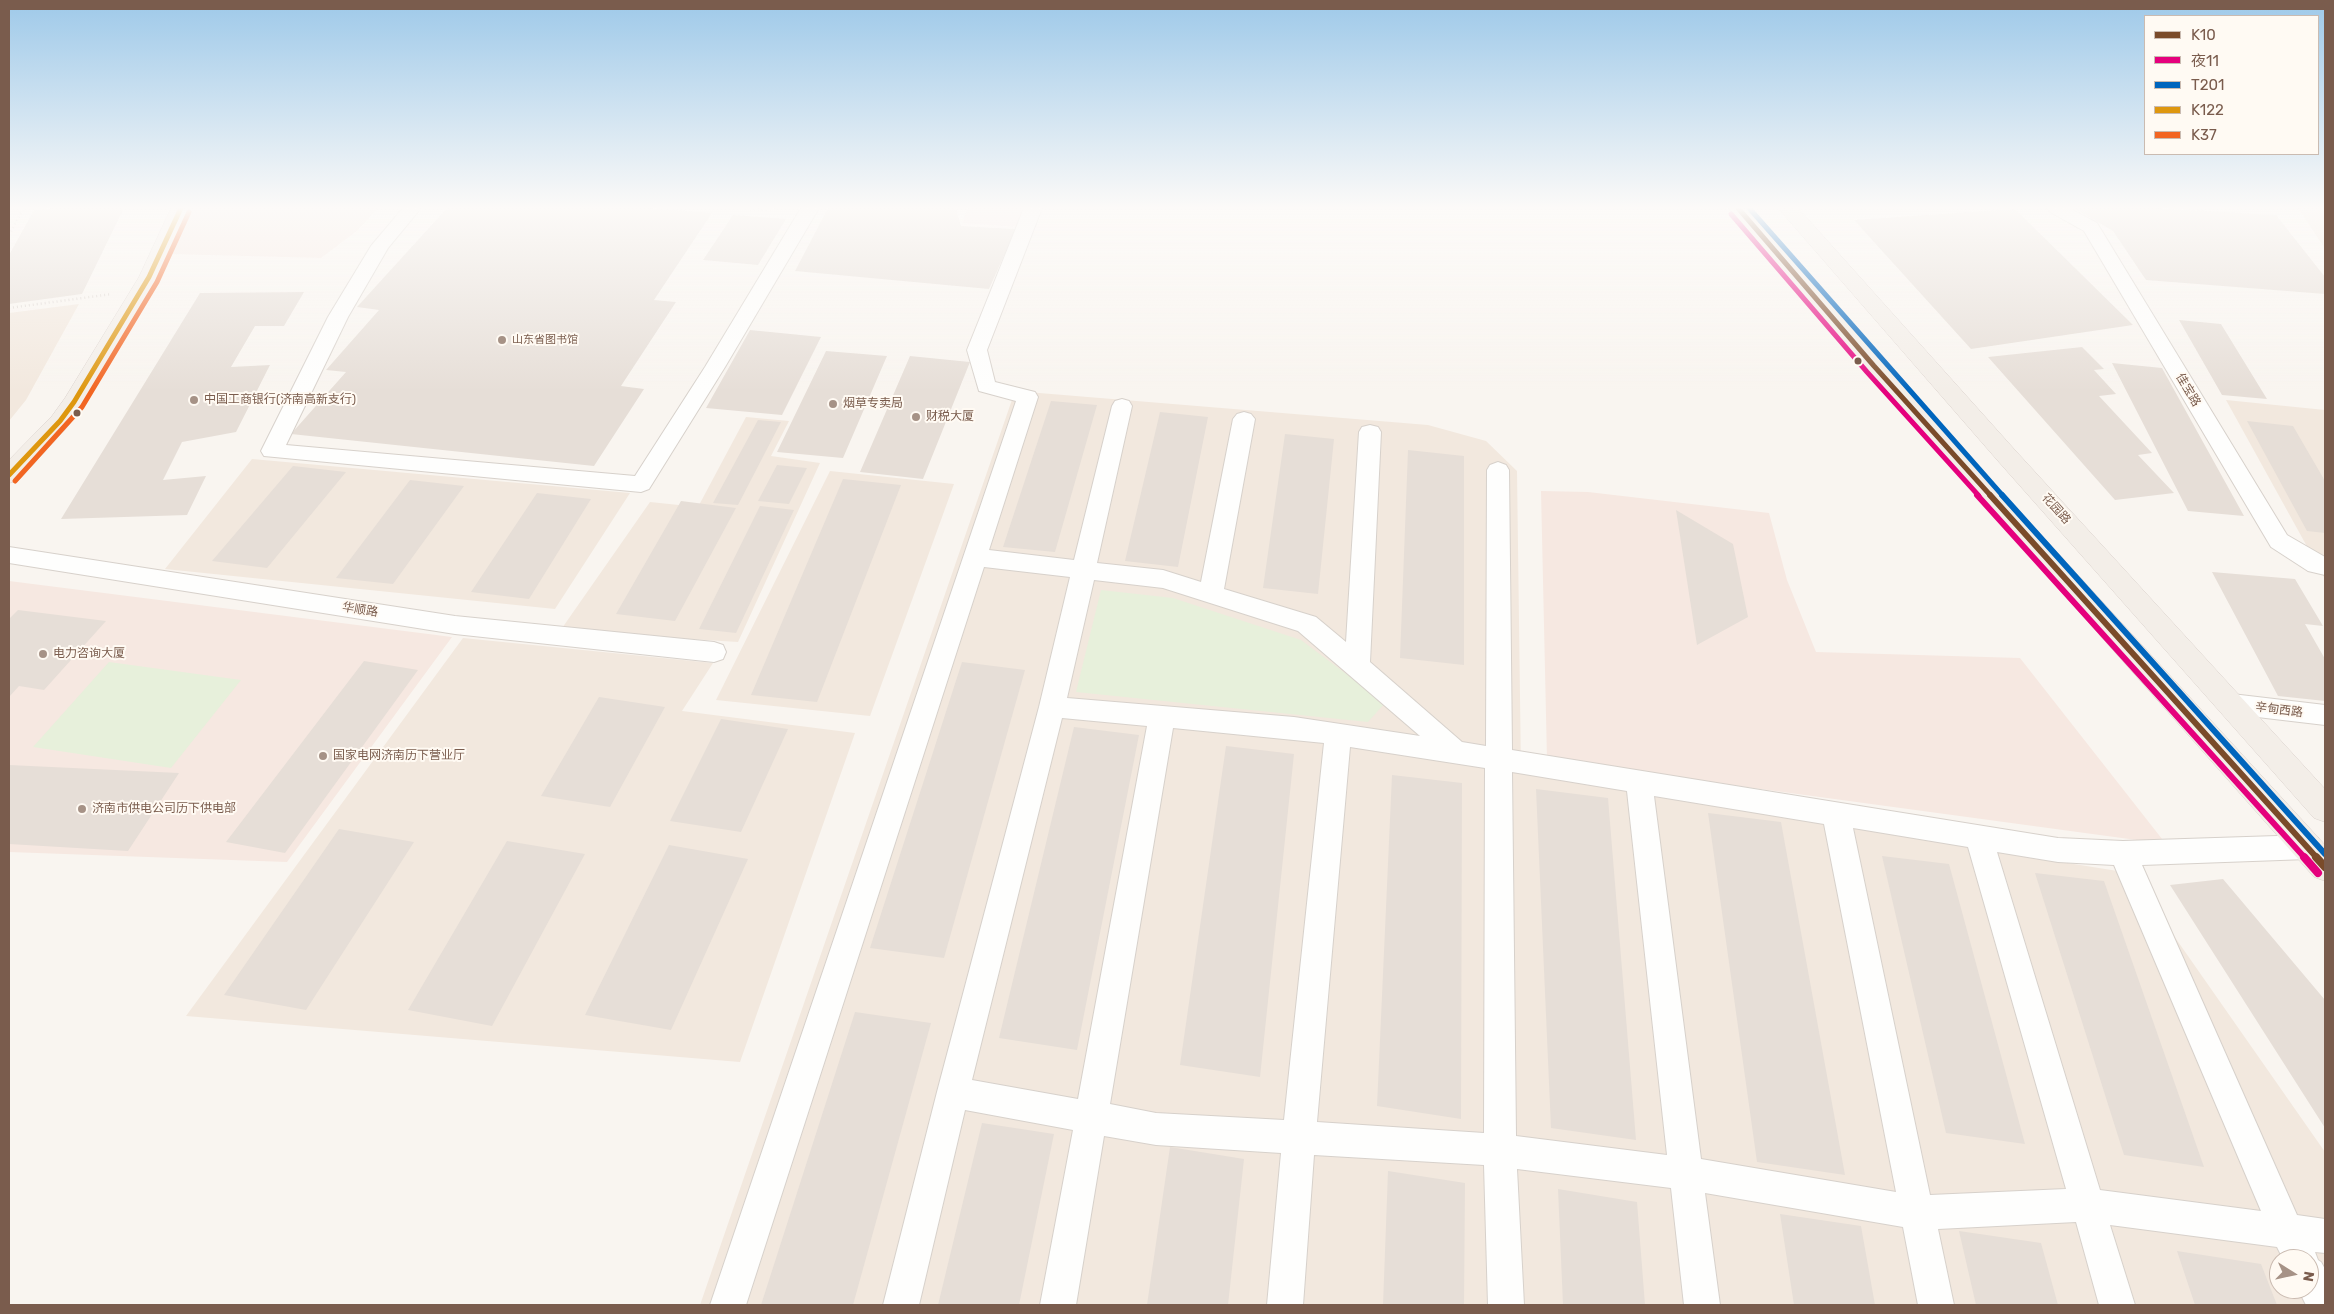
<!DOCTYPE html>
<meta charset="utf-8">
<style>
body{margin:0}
#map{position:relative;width:2334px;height:1314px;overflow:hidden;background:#f9f5f0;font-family:Rubik,"Noto Sans SC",sans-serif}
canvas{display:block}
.frame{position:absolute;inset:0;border:10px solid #7a5c4d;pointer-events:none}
.legend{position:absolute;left:2144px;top:15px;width:175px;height:140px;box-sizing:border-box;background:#fffaf3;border:1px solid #cabbb1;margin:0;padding:6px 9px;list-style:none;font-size:15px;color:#7a5c4d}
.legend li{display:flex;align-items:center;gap:10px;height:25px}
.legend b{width:25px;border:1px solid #cabbb1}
.north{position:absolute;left:2269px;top:1249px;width:50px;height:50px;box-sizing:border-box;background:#fffaf3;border:1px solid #cabbb1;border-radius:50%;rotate:100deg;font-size:14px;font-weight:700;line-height:20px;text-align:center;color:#7a5c4d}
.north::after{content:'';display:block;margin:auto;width:18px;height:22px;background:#a69286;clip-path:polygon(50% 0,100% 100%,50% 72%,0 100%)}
</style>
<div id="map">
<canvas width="2334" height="1314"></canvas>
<div class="frame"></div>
<ul class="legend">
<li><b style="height:6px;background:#7a4b2a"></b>K10</li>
<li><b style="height:6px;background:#e5007d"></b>夜11</li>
<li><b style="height:6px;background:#0065bd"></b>T201</li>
<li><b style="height:6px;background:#de970f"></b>K122</li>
<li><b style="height:6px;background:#f26522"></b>K37</li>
</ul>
<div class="north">N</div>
</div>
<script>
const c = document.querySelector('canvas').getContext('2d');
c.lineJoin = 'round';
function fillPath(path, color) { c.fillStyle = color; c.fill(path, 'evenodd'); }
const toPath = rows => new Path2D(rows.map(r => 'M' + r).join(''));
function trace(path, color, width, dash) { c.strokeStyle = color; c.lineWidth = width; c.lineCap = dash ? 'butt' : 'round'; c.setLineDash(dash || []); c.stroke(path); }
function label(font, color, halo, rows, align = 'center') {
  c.font = font + ' Rubik,"Noto Sans SC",sans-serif'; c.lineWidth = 4; c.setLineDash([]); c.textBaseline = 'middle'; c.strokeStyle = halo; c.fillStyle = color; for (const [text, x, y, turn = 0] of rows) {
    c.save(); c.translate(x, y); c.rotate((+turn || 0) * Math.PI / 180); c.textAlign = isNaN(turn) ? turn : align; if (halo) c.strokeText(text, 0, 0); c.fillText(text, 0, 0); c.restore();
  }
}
const residential = toPath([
 [2298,208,2325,208,2325,249],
 [79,304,26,400,9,421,9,313],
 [1015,391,1428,425,1486,441,1517,471,1521,771,1744,811,2130,873,2325,1152,2325,1305,700,1305],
 [2279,1259,2309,1259,2309,1289,2279,1289],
 [2226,400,2325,410,2325,579],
 [746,417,789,421,771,456,820,463,738,642,560,631,650,502,698,507],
 [252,459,630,493,555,609,165,569],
 [830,471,954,484,870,716,716,700],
 [463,638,713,663,682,711,855,733,740,1062,186,1016]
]);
const commercial = toPath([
 [190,208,378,208,357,231,321,258,168,254],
 [1541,491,1588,492,1769,513,1787,580,1816,652,2020,658,2166,844,1547,760],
 [9,581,452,637,287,862,9,852]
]);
const medical = toPath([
 [968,208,1024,208,1017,227,962,223]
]);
const green = toPath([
 [1101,590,1173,598,1301,640,1385,703,1368,722,1076,692],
 [109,662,241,680,171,768,33,747]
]);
const building = toPath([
 [55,208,124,208,82,294,9,304,9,255,34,210],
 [447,208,647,208,712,213,654,300,676,302,621,386,644,389,594,466,291,434,346,372,326,370,379,310,357,307],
 [828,208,956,208,961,226,1016,229,989,289,795,271],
 [2074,208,2153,208,2276,215,2325,277,2325,294,2146,280,2113,231],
 [2315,208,2325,208,2325,221],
 [2015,209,2133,325,1971,349,1854,220],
 [733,215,786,219,758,265,703,260],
 [304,292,284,326,255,326,231,367,270,365,236,432,182,442,163,480,206,476,187,515,61,519,200,293],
 [2179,320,2221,324,2267,399,2222,395],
 [750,330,821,337,782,415,706,408],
 [2082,347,2104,369,2094,370,2116,394,2099,396,2152,453,2138,455,2174,493,2115,500,1988,357],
 [826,351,887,356,843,458,777,452],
 [910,356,970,362,923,479,860,472],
 [2112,363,2162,368,2244,516,2188,511],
 [1051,401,1097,405,1055,552,1003,547],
 [1160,412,1208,417,1178,567,1125,561],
 [758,420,781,422,738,505,713,503],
 [2247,421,2293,426,2325,481,2325,533,2307,531],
 [1285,434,1334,439,1318,594,1263,588],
 [1408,450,1464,456,1464,665,1400,658],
 [777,465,807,468,789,504,758,501],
 [293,466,346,472,267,568,212,561],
 [843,479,901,485,817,702,751,695],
 [410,480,464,486,393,584,336,578],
 [537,493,591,499,529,599,471,592],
 [681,501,736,508,675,621,616,614],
 [760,506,794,510,736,633,699,629],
 [1676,510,1733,544,1748,617,1697,645],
 [2212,572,2295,579,2323,626,2305,624,2325,659,2325,701,2278,696],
 [18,610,106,621,44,690,19,686,9,697,9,619],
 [364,661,418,670,285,853,226,842],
 [962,662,1025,670,944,958,870,948],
 [599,697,665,707,610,807,541,796],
 [721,719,788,729,741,832,670,821],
 [1074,727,1139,735,1077,1050,999,1038],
 [1226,746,1294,754,1260,1077,1180,1065],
 [9,765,179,773,128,851,9,844],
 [1392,775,1462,783,1461,1119,1377,1106],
 [1536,789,1608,798,1636,1140,1551,1128],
 [1708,813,1781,822,1845,1175,1757,1162],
 [339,829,414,842,306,1010,224,995],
 [507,841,585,854,492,1026,408,1010],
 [669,845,748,859,671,1030,585,1015],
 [1882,856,1949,864,2025,1144,1946,1133],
 [2035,873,2104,881,2204,1167,2124,1155],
 [2223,879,2325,1000,2325,1128,2170,885],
 [855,1012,931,1023,853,1305,761,1305],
 [982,1123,1054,1134,1019,1305,938,1305],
 [1170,1147,1244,1159,1228,1305,1147,1305],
 [1388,1171,1465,1183,1464,1305,1383,1305],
 [1558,1189,1637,1202,1645,1305,1563,1305],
 [1780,1214,1861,1226,1875,1305,1794,1305],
 [1959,1231,2041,1243,2058,1305,1976,1305],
 [2177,1251,2261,1264,2277,1305,2195,1305]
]);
const path = toPath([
 [726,208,769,210,777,208],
 [9,235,24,208],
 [9,308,112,294]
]);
const minor = toPath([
 [403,208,421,208,388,248,348,317,286,445,635,476,705,367,801,208,819,208,725,367,649,489,641,492,264,456,261,451,328,317,371,246,403,208],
 [1024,208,1042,208,987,350,995,382,1035,392,1038,397,989,550,1074,560,1112,406,1115,401,1122,399,1129,401,1132,406,1097,563,1163,570,1201,582,1233,419,1237,414,1244,412,1251,414,1255,419,1224,589,1316,617,1346,642,1359,432,1362,427,1370,425,1378,427,1381,432,1370,662,1462,742,1486,746,1487,470,1490,465,1498,462,1506,465,1509,470,1512,750,2058,838,2123,841,2308,835,2318,838,2322,847,2318,856,2308,859,2142,865,2297,1215,2325,1219,2325,1253,2315,1252,2318,1260,2321,1262,2325,1269,2325,1305,2306,1305,2298,1289,2309,1289,2309,1259,2283,1259,2277,1247,2110,1225,2135,1305,2099,1305,2076,1222,1938,1229,1954,1305,1918,1305,1903,1227,1705,1193,1720,1305,1684,1305,1671,1188,1517,1169,1524,1305,1488,1305,1484,1165,1314,1155,1303,1305,1267,1305,1281,1153,1156,1145,1104,1136,1076,1305,1040,1305,1073,1130,965,1110,919,1305,883,1305,937,1092,1039,707,1070,577,984,567,746,1305,710,1305,1016,401,979,391,967,350,1024,208],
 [1094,580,1163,588,1298,631,1420,736,1294,717,1067,698,1094,580],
 [1062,718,1147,726,1078,1099,972,1080,1062,718],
 [1173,728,1324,743,1284,1120,1156,1113,1110,1104,1173,728],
 [1350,747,1485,768,1484,1133,1317,1122,1350,747],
 [1512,772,1627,791,1667,1155,1516,1136,1512,772],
 [1654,796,1824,824,1896,1192,1701,1159,1654,796],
 [1853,828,1968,847,2066,1189,1930,1195,1853,828],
 [1997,852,2058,862,2114,865,2261,1211,2100,1190,1997,852],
 [2047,208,2069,208,2097,223,2287,535,2325,557,2325,575,2308,571,2271,547,2084,231,2050,212,2047,208],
 [9,547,455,616,714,642,723,645,726,652,723,659,714,662,455,634,9,563,9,547],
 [2232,694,2325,705,2325,725,2232,714,2223,711,2219,704,2223,697,2232,694]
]);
const major = toPath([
 [171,208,191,208,159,277,86,402,68,426,18,481,9,483,9,460,52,416,65,398,139,277,171,208],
 [1728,208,1748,208,1882,361,2325,845,2325,881,2314,877,1866,371,1728,208],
 [1778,208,1798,208,2014,449,2325,789,2325,822,2314,818,1998,461,1778,208]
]);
const bus1Far2 = toPath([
 [1738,208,1874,366,1991,496]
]);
const bus1Far1 = toPath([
 [1990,495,2317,858]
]);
const bus1 = toPath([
 [2316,857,2325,867]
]);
const bus2Far2 = toPath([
 [1731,214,1867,372,1979,496]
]);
const bus2Far1 = toPath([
 [1977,495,2305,858]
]);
const bus2 = toPath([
 [2304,857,2318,873]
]);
const bus3Far1 = toPath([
 [1749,208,2003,496]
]);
const bus3 = toPath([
 [2002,495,2325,854]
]);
const bus4 = toPath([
 [9,475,60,421,74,402,149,277,181,208]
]);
const bus5 = toPath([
 [15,481,82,407,157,282,189,212]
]);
const markers = [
 [502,340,5,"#a69286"],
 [1858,361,4.5,"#7a5c4d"],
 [194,400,5,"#a69286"],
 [833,404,5,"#a69286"],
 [77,413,4.5,"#7a5c4d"],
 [916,417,5,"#a69286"],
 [43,654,5,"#a69286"],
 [323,756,5,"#a69286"],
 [82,809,5,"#a69286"]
];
const farPoinames = [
 ["山东省图书馆",512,340]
];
const streetNames = [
 ["佳宝路",2188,390,59],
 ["花园路",2056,509,48],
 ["华顺路",360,610,9],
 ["辛甸西路",2279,710,7]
];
const poiNames = [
 ["中国工商银行(济南高新支行)",204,400],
 ["烟草专卖局",843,404],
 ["财税大厦",926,417],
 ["电力咨询大厦",53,654],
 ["国家电网济南历下营业厅",333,756],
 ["济南市供电公司历下供电部",92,809]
];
fillPath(residential, '#f2e8de');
fillPath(commercial, '#f6e8e1');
fillPath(medical, '#fae9e9');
fillPath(green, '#e7f0db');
fillPath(building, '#e6ded7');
trace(minor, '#d7d1cb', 2);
trace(major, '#dad1cc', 1);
trace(path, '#dcd5d0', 2.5, [1, 3]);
fillPath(minor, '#fefefd');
fillPath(major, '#f3eee8');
trace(bus1Far2, '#7a4b2a', 5);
trace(bus1Far1, '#7a4b2a', 6);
trace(bus1, '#7a4b2a', 8);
trace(bus2Far2, '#e5007d', 5);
trace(bus2Far1, '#e5007d', 6);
trace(bus2, '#e5007d', 8);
trace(bus3Far1, '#0065bd', 5);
trace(bus3, '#0065bd', 6);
trace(bus4, '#de970f', 5);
trace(bus5, '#f26522', 5);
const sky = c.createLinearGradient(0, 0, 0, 392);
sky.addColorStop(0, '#9ec9e9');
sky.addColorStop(0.53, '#fcfaf8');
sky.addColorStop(1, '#fcfaf800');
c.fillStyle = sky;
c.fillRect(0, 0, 2334, 392);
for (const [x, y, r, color] of markers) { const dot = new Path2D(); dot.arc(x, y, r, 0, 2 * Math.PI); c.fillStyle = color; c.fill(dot); trace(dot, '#fffaf3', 2); }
label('11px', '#7a5c4d', '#fffaf3', farPoinames, 'left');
label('12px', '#7a5c4d', '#fffaf3', streetNames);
label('12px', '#7a5c4d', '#fffaf3', poiNames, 'left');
</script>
